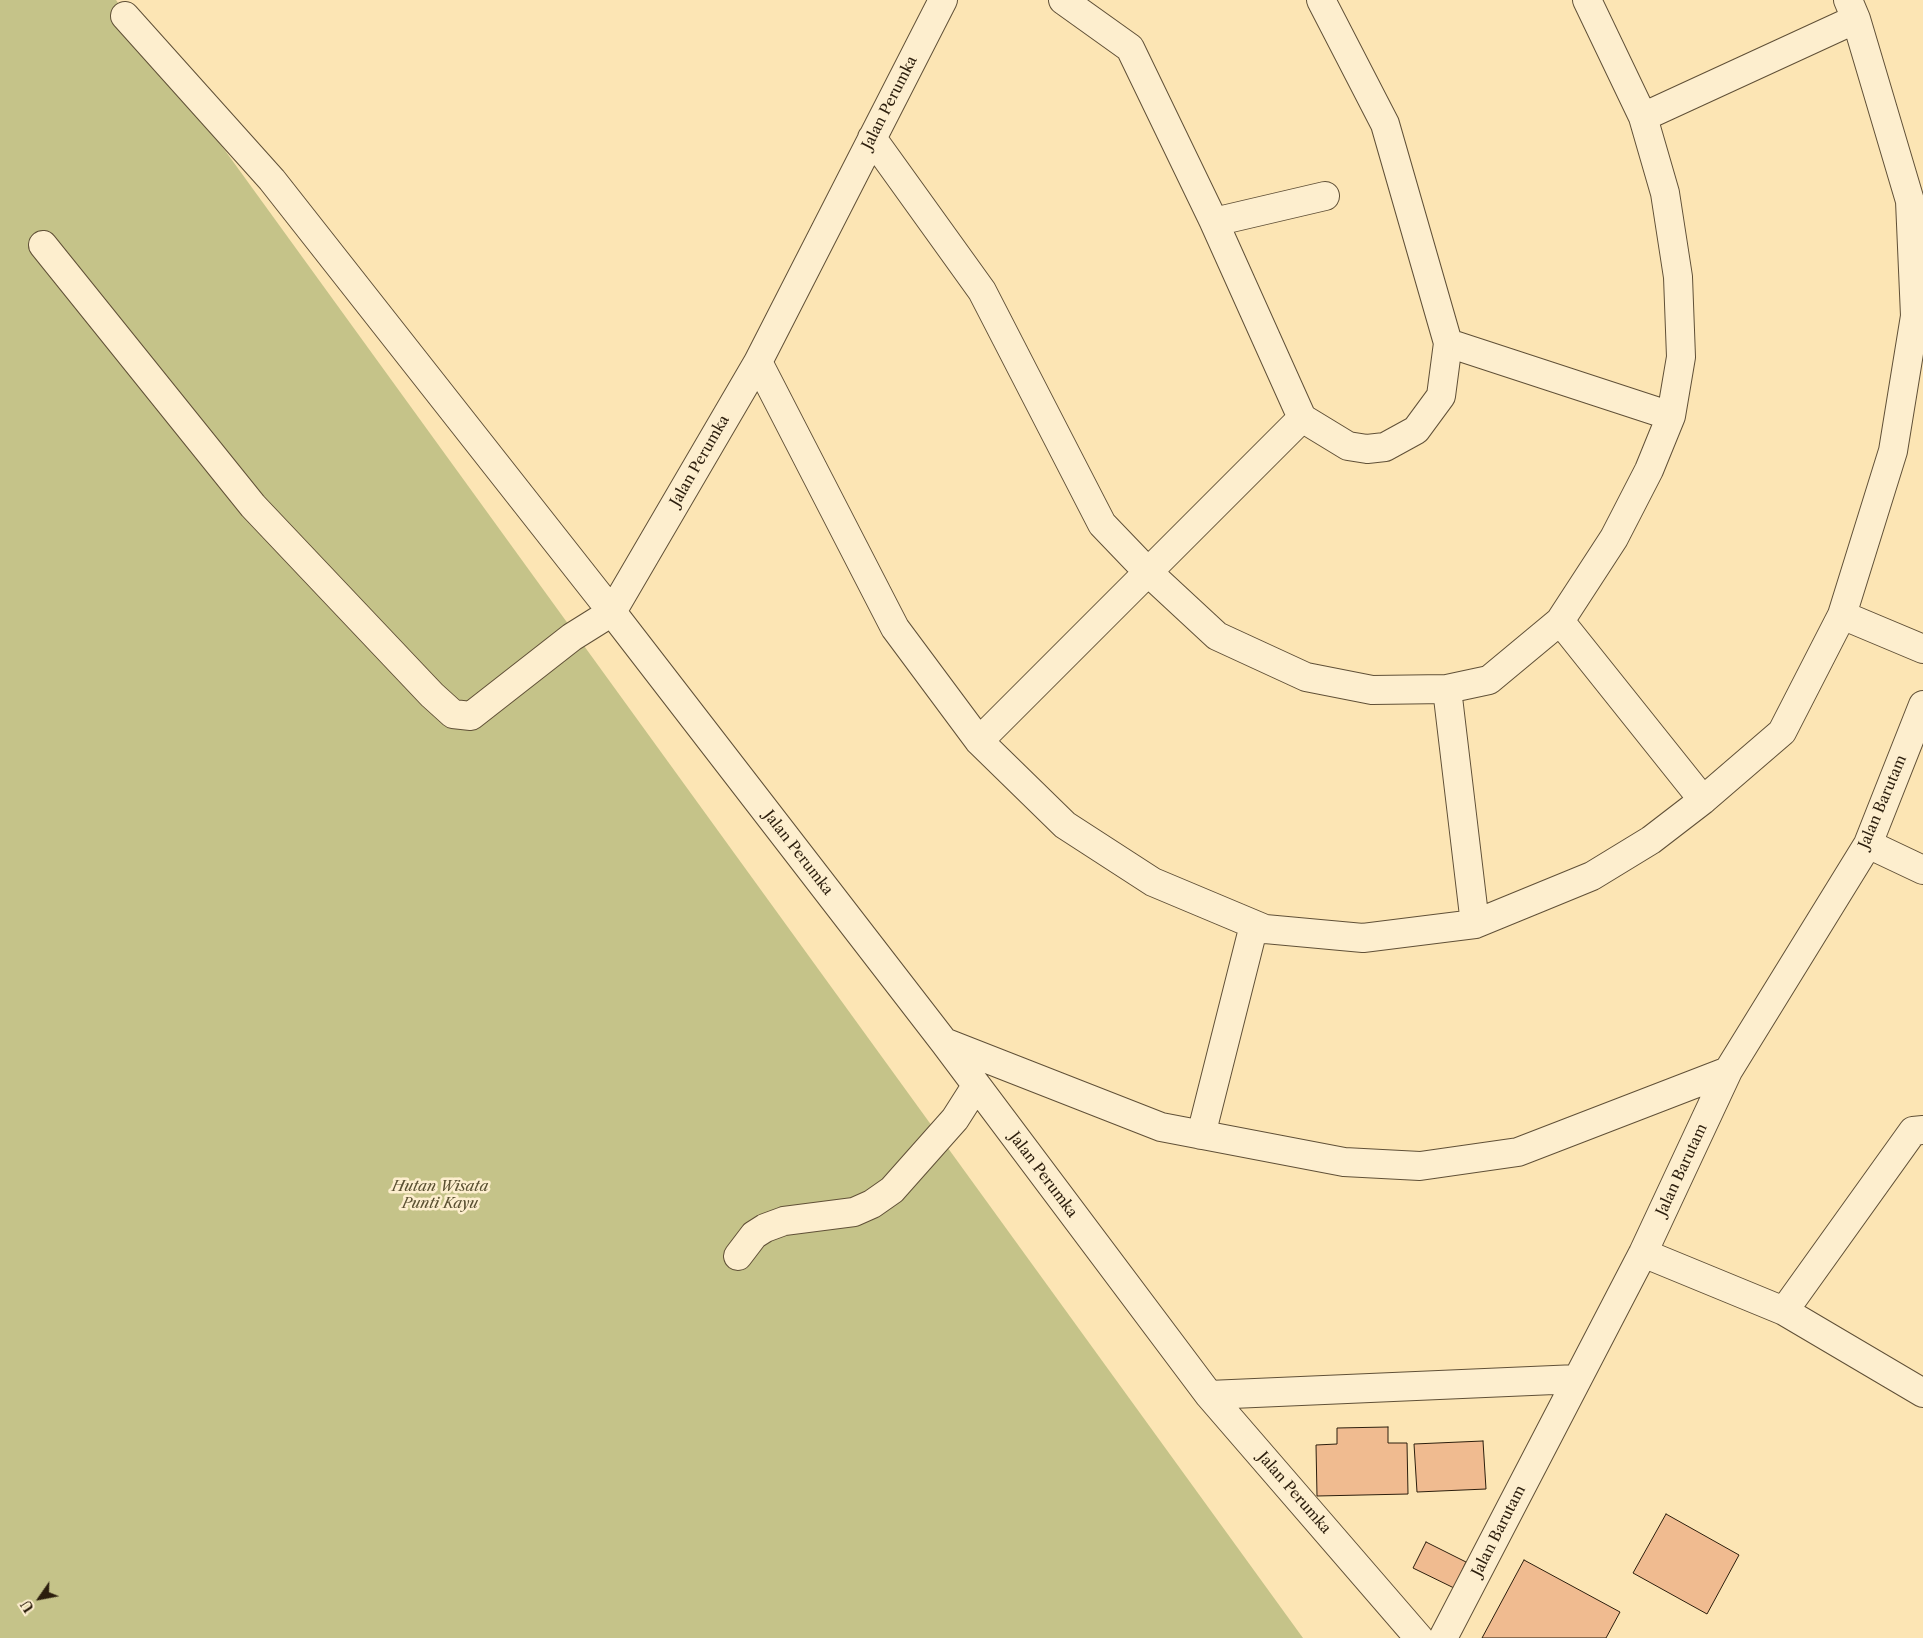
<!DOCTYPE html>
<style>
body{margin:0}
#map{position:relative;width:1923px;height:1638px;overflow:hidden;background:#fce5b4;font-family:"Libre Caslon Text",serif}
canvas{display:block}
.north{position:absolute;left:15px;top:1573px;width:50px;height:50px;-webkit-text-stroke:4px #fdeece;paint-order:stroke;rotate:237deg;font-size:14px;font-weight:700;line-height:20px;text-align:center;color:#2c1e0d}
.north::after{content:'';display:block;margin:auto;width:18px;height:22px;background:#2c1e0d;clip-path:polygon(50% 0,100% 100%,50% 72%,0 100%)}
</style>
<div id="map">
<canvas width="1923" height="1638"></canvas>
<div class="north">U</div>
</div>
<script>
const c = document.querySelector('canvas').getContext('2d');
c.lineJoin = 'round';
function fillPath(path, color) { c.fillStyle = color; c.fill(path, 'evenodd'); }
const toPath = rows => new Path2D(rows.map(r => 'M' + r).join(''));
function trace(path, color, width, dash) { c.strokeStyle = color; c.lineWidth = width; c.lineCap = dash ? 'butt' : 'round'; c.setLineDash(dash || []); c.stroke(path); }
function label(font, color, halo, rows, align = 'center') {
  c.font = font + ' "Libre Caslon Text",serif'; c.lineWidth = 5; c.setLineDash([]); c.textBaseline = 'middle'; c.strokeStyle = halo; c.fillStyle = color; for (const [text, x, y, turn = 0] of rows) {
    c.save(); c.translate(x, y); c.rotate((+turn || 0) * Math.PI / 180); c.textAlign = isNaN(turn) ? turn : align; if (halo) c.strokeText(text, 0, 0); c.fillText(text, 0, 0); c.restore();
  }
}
const green = toPath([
 [0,0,116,0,1303,1638,0,1638]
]);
const building = toPath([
 [1388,1427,1388,1443,1407,1443,1408,1494,1317,1496,1316,1445,1337,1444,1337,1428,1388,1427],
 [1483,1441,1486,1489,1417,1492,1414,1444,1483,1441],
 [1666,1514,1739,1555,1707,1614,1633,1573,1666,1514],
 [1426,1542,1466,1562,1454,1588,1413,1568,1426,1542],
 [1524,1560,1620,1612,1606,1638,1482,1638,1524,1560]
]);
const minor = toPath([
 [943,0,758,362,612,612,944,1042,1209,1395,1419,1638],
 [1063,0,1130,48,1214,222,1302,418,1348,446,1367,449,1385,447,1416,430,1441,396,1448,343,1385,124,1321,0],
 [1643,117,1856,19],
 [872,138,982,291,1102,524,1148,572,1217,636,1306,677,1372,690,1447,689,1489,680,1560,621,1614,538,1649,470,1671,416,1681,357,1678,277,1665,193,1643,117,1587,0],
 [1214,222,1325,196],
 [43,245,253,506,432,695,453,714,471,716,572,637,612,612,272,180,125,16],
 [1448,343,1671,416],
 [758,362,895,628,979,741,1065,825,1153,882,1265,929,1363,938,1475,924,1592,876,1651,840,1703,800,1782,732,1842,615,1893,451,1915,316,1910,201,1856,19,1848,0],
 [1842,615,1923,649],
 [1560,621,1703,800],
 [1447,689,1475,924],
 [979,741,1302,418],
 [1868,844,1923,870],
 [944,1042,1161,1127,1344,1162,1420,1166,1518,1152,1728,1071],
 [1201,1135,1254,925],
 [1643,1253,1784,1311,1923,1393],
 [738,1256,754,1235,765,1228,784,1221,854,1212,872,1204,892,1190,955,1119,976,1086],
 [1784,1311,1913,1131,1923,1130],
 [1209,1395,1577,1379],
 [1443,1638,1643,1253,1728,1071,1868,844,1923,705]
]);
const streetNames = [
 ["Jalan Perumka",890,103,-63],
 ["Jalan Perumka",700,461,-60],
 ["Jalan Barutam",1883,802,-67],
 ["Jalan Perumka",798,853,52],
 ["Jalan Barutam",1682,1170,-65],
 ["Jalan Perumka",1043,1175,53],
 ["Jalan Perumka",1294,1493,49],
 ["Jalan Barutam",1499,1531,-63]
];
const parkNames = [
 ["Hutan Wisata",440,1187],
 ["Punti Kayu",440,1204]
];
fillPath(green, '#c5c389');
fillPath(building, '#f0bb90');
trace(building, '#2c1e0d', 1);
trace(minor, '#605037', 30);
trace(minor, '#fdeece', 28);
label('15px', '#2c1e0d', '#fdeece', streetNames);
label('italic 15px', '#5a5032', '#fdeece', parkNames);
</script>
